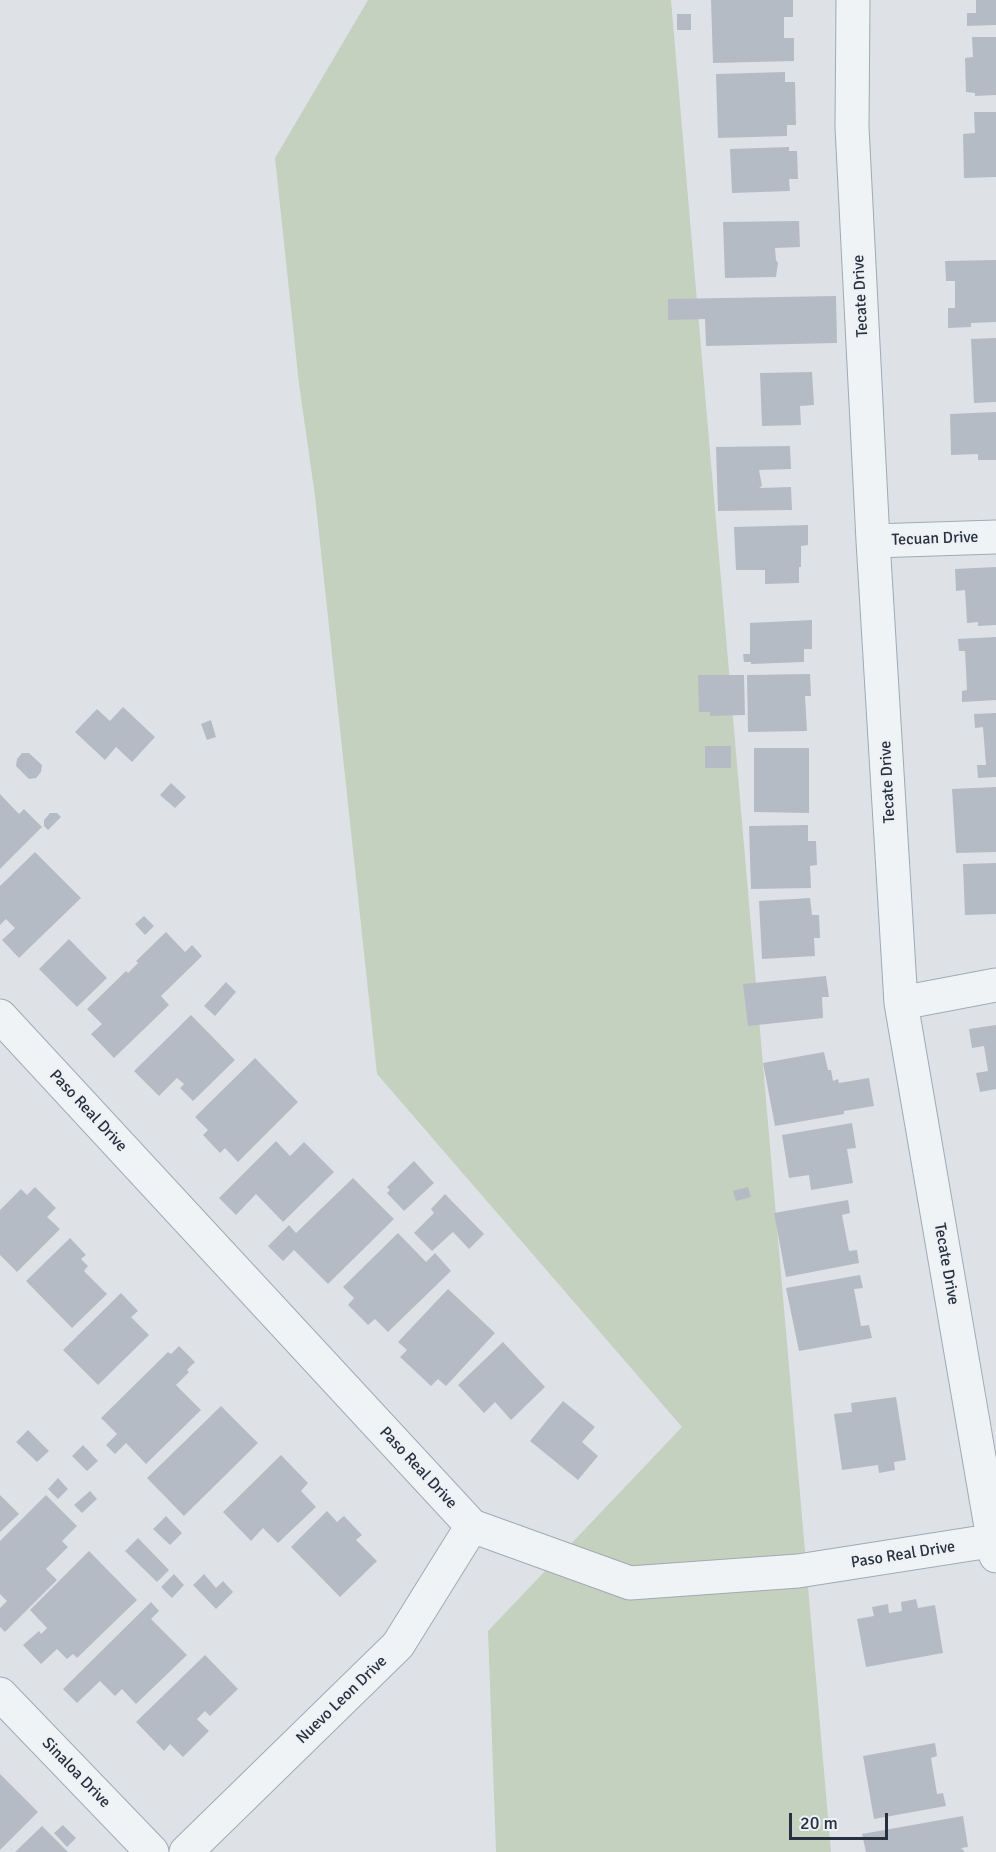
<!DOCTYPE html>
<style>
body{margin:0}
#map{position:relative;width:996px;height:1852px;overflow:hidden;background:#dee2e7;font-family:Signika,sans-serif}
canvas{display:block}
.scale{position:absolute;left:789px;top:1813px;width:99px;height:27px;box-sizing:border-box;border:3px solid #27303e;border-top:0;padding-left:8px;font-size:18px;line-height:21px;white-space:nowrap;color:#27303e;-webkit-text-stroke:4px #edf1f5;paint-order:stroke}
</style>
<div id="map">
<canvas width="996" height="1852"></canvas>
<div class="scale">20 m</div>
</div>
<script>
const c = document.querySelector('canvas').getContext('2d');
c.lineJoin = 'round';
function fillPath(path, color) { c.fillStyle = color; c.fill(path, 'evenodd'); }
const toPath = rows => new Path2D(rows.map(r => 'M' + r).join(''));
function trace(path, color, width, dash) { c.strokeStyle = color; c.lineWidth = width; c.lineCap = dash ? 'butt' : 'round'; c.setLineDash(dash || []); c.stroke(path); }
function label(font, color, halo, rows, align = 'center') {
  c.font = font + ' Signika,sans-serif'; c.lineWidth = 4.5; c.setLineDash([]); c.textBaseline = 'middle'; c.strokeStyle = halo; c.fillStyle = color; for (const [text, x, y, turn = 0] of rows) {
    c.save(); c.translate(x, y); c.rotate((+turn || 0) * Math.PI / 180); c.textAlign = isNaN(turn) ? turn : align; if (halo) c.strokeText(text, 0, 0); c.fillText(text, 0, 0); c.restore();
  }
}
const green = toPath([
 [368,0,671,0,831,1852,496,1852,488,1631,682,1427,377,1074,315,496,299,384,275,158]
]);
const building = toPath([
 [711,0,793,0,793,17,784,17,784,38,794,38,794,61,713,63],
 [976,0,996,0,996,25,967,26,967,13,976,13],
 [677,14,691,14,691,30,677,30],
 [972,37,996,37,996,95,975,96,975,93,966,92,965,58,973,57],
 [785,72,785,82,795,82,796,125,787,125,787,136,718,138,716,74],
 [974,112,996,112,996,177,964,178,963,134,975,133],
 [789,147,789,151,797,151,798,179,789,179,790,191,732,193,730,149],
 [799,221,800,247,775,248,776,260,778,263,776,277,725,278,723,222],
 [996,260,996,322,971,323,971,327,948,328,948,308,955,308,955,281,946,281,945,261],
 [836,296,837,343,706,346,705,319,668,320,668,299],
 [996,338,996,402,974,403,971,339],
 [812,372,814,405,800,406,801,425,762,426,760,373],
 [996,412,996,460,978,460,978,454,951,455,950,414],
 [790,446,791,469,759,470,762,486,759,488,791,487,792,510,718,511,716,447],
 [808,525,808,545,801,546,801,567,799,567,799,583,765,584,765,570,736,570,734,527],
 [996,567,996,625,978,626,978,622,967,623,965,590,956,591,955,569],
 [812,620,812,649,804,649,804,662,751,664,751,662,744,662,743,654,750,654,750,623],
 [996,637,996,700,962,702,962,691,967,690,965,651,959,651,958,639],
 [810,674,811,696,805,696,807,731,748,732,747,675],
 [698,675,744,675,745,715,710,716,710,712,699,712],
 [123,707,155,737,132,762,116,747,105,760,75,732,97,709,110,721],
 [996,713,996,777,978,778,977,765,986,765,983,727,975,728,974,714],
 [211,720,216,737,207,740,201,724],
 [705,746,731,746,731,768,705,768],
 [754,748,809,748,809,813,754,812],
 [22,753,29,753,42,765,41,772,36,778,29,779,16,766,17,759],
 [171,783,186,797,175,808,160,795],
 [996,787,996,852,956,853,952,789],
 [0,794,19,814,24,809,42,827,0,869],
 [50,813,57,813,61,817,48,830,44,826,44,820],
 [808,825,808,841,816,841,817,865,810,866,811,888,751,889,749,826],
 [35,852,81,898,19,958,2,940,15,928,6,919,0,925,0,886],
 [996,863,996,914,965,915,963,864],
 [810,898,812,915,819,915,820,938,814,938,815,956,762,959,759,901],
 [144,916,154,926,145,935,135,924],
 [166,932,185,952,192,945,202,956,161,996,169,1005,114,1058,91,1034,102,1024,87,1009,126,971,128,973,138,963,136,961],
 [69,939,107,978,77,1007,39,969],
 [826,976,829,997,822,997,823,1018,748,1026,743,984],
 [226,982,236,992,215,1016,204,1006],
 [191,1015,235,1060,193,1101,180,1088,184,1084,177,1078,159,1096,134,1071],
 [996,1025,996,1089,980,1092,976,1073,988,1071,984,1046,972,1048,969,1029],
 [824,1052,828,1070,831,1070,833,1081,838,1079,839,1083,869,1078,874,1106,844,1111,844,1114,775,1126,763,1063],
 [255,1058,298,1102,238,1162,225,1148,220,1153,203,1135,208,1130,195,1117],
 [852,1123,856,1148,847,1149,853,1183,811,1190,809,1175,789,1178,782,1135],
 [276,1141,290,1156,304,1142,334,1172,283,1222,256,1194,236,1215,219,1198],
 [414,1161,434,1183,404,1211,387,1193,390,1190,387,1187],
 [353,1178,394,1219,328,1284,294,1250,283,1261,268,1246,289,1225,296,1233],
 [35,1187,56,1208,47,1217,60,1229,17,1272,0,1255,0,1210,21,1189,27,1195],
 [748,1187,751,1197,736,1201,733,1191],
 [445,1194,484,1234,469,1249,453,1232,432,1251,414,1233,434,1213,431,1209],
 [848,1200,850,1213,842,1215,849,1251,857,1250,859,1263,786,1277,774,1213],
 [398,1233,426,1262,435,1253,451,1271,388,1332,375,1319,368,1325,348,1305,354,1298,343,1287],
 [70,1238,86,1255,81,1259,88,1266,84,1271,107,1294,72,1328,26,1281],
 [860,1275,863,1288,854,1289,861,1326,869,1325,872,1338,799,1351,786,1288],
 [448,1289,495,1333,446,1386,438,1379,431,1386,400,1357,407,1350,398,1342],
 [121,1293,138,1311,131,1317,149,1335,98,1385,63,1350],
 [503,1342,545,1387,511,1420,495,1402,484,1413,458,1385],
 [179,1346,195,1362,187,1370,189,1372,176,1385,201,1410,146,1464,126,1443,115,1454,106,1445,117,1434,101,1418,168,1352,171,1354],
 [896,1397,906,1460,894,1462,895,1470,879,1473,878,1465,842,1470,834,1414,852,1412,851,1403],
 [563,1401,595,1427,582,1442,598,1456,578,1480,530,1441],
 [221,1406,258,1443,184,1516,147,1478],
 [28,1430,49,1451,37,1462,16,1442],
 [83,1445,98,1461,87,1471,72,1456],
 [281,1455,308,1483,301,1491,316,1507,278,1543,263,1528,251,1541,223,1512],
 [58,1478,68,1489,58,1499,48,1489],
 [90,1491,97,1499,82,1513,74,1505],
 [0,1495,19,1514,0,1532],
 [46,1495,77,1526,62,1541,68,1547,46,1569,57,1580,5,1632,0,1627,0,1608,7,1601,0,1594,0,1541],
 [327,1511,337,1522,344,1516,362,1535,356,1540,377,1561,340,1597,291,1547],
 [166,1516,182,1533,170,1545,153,1529],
 [138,1538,169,1570,157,1582,125,1551],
 [89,1551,137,1600,77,1658,73,1654,67,1659,57,1649,41,1664,23,1645,39,1631,41,1634,47,1628,30,1610],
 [174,1574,184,1585,172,1598,161,1587],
 [204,1574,216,1588,223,1581,233,1592,216,1609,193,1585],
 [916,1599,918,1608,935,1605,943,1653,866,1667,857,1619,874,1616,872,1607,888,1604,889,1613,902,1611,901,1602],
 [151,1602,159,1611,151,1619,187,1655,136,1704,122,1689,115,1696,100,1681,77,1703,63,1689],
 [205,1655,238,1689,210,1716,205,1711,197,1719,209,1731,183,1757,170,1744,164,1751,136,1722],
 [935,1743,937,1756,931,1758,937,1794,943,1793,946,1806,874,1819,863,1756],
 [0,1774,38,1812,0,1850],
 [963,1816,968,1847,961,1848,965,1852,866,1852,862,1834],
 [63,1825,76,1838,67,1847,54,1833],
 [42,1826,68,1852,15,1852]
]);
const minor = toPath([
 [853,0,852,127,873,541,901,1003,996,1556],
 [873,541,996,537],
 [901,1003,996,985],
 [0,1016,472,1526,630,1583,798,1571,996,1540],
 [0,1694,152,1852],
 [186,1852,398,1645,472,1526]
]);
const streetNames = [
 ["Tecate Drive",861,296,-93],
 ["Tecuan Drive",935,539,-2],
 ["Tecate Drive",888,782,-93],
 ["Paso Real Drive",88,1111,47],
 ["Tecate Drive",946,1264,80],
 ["Paso Real Drive",418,1468,47],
 ["Paso Real Drive",903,1555,-9],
 ["Nuevo Leon Drive",342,1700,-44],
 ["Sinaloa Drive",76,1773,46]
];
fillPath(green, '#c4d1bf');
fillPath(building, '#b5bbc4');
trace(minor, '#a3a9b1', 35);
trace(minor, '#f0f3f6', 33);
label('16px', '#27303e', '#edf1f5', streetNames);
</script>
